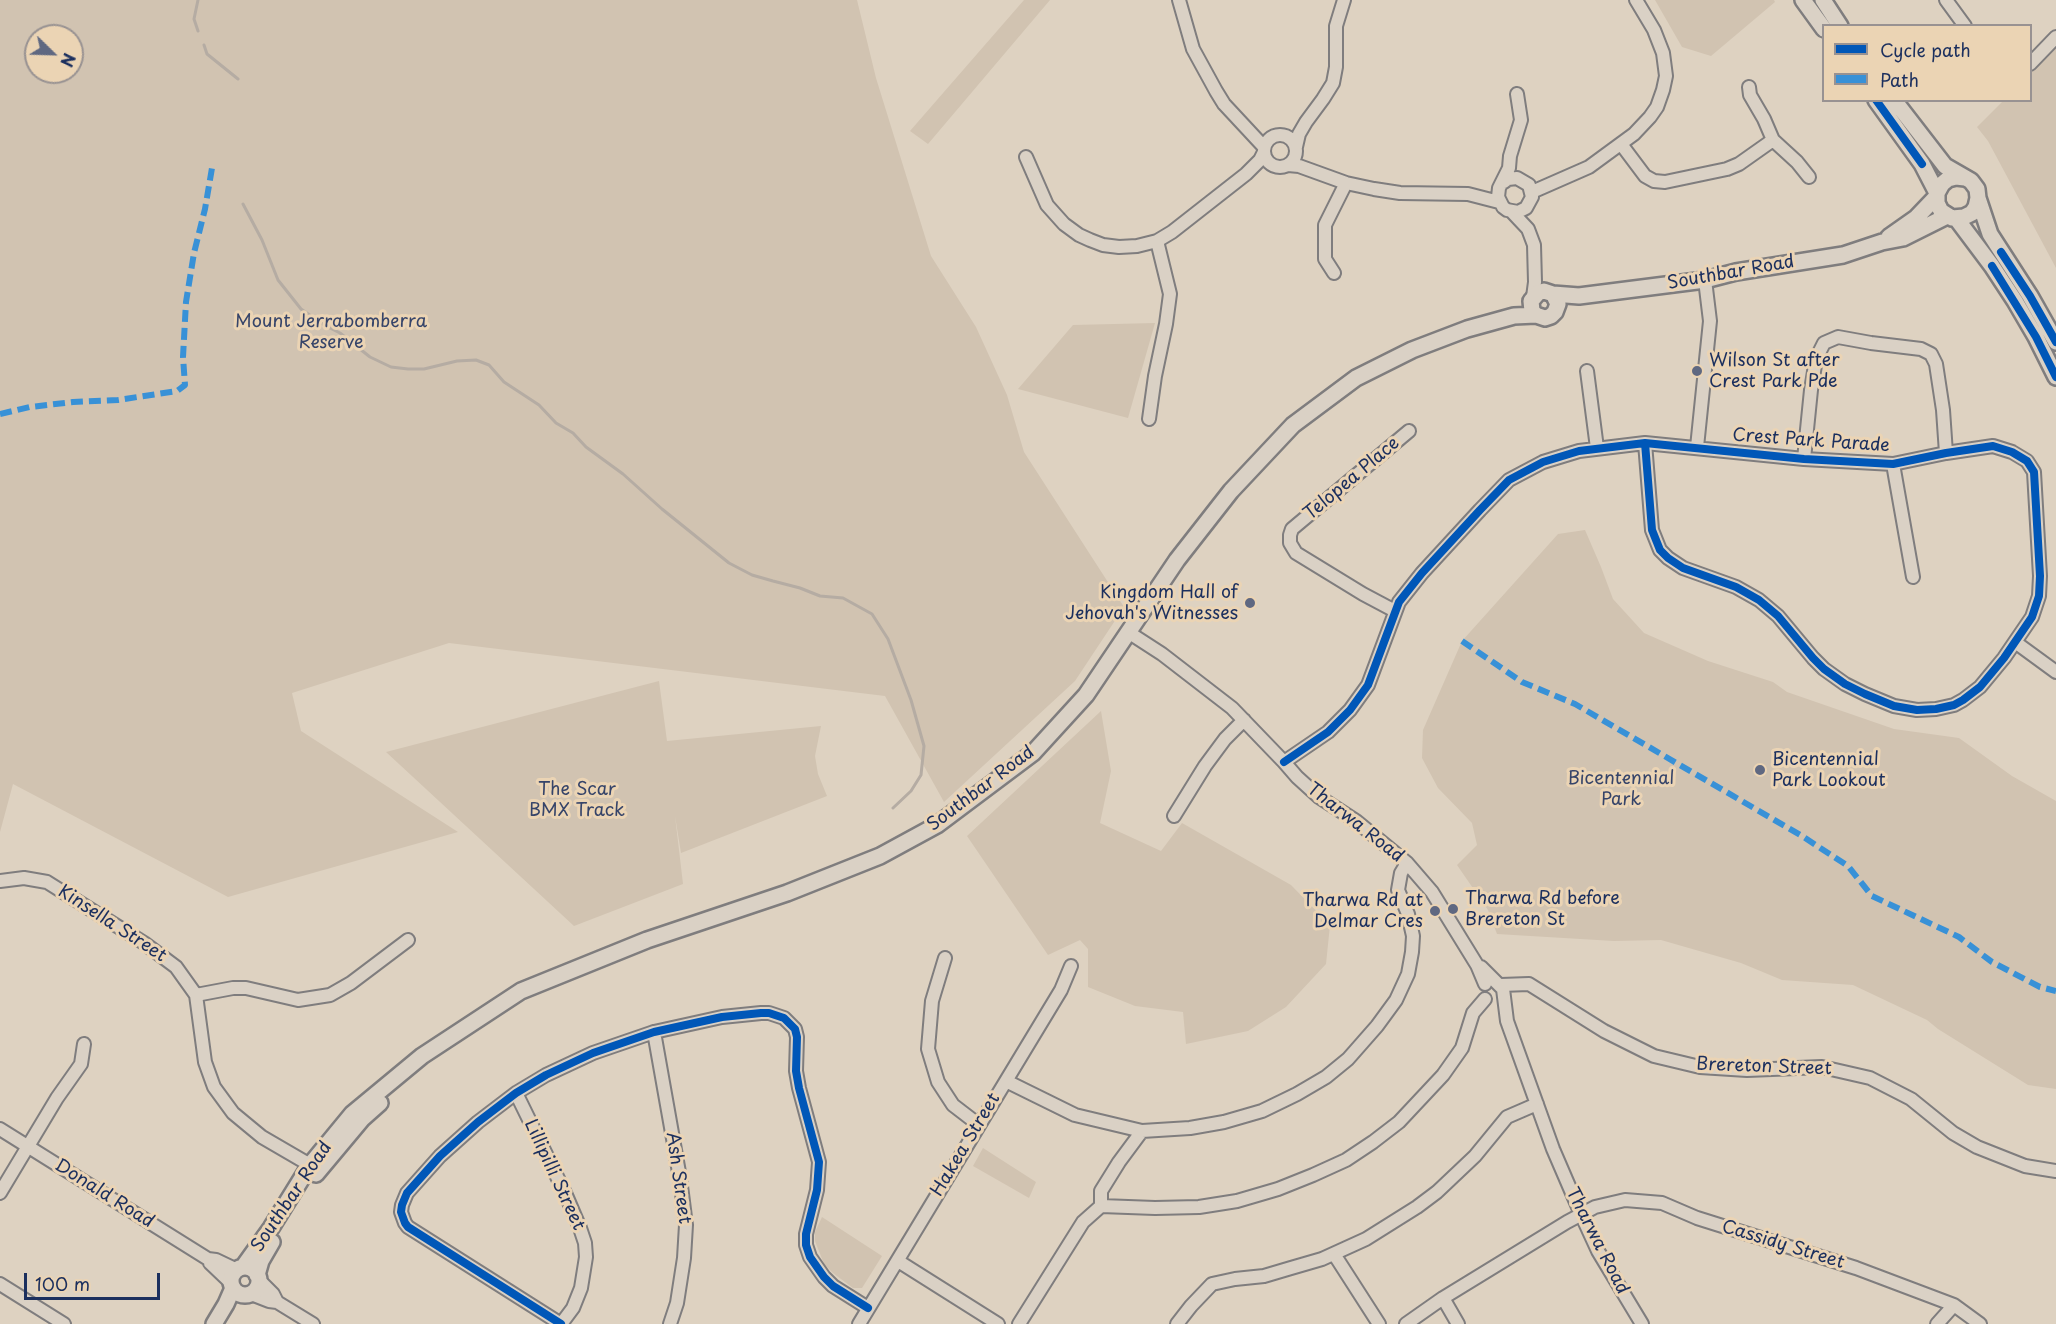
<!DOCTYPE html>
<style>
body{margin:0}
#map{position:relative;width:2056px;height:1324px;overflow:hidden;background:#ded2c1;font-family:"Playpen Sans",sans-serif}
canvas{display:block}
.legend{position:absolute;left:1822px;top:24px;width:210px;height:78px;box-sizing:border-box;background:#ebd4b4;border:2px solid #989292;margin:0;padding:8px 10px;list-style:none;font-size:18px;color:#1b2f5e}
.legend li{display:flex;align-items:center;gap:12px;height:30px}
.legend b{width:30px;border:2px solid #989292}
.north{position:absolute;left:24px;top:24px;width:60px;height:60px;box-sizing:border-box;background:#ebd4b4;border:2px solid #989292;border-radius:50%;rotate:113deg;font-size:16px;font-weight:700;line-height:24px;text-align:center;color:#1b2f5e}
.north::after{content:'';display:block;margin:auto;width:21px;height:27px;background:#5f6881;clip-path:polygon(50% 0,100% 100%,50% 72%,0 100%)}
.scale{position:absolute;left:24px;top:1273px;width:136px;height:27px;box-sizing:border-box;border:3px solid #1b2f5e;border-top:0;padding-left:8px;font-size:18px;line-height:21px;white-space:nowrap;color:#1b2f5e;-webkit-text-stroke:4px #ebd4b4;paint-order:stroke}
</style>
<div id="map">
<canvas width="2056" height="1324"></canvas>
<ul class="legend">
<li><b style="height:8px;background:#0057b8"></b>Cycle path</li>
<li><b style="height:8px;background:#3891d7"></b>Path</li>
</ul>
<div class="north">N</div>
<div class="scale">100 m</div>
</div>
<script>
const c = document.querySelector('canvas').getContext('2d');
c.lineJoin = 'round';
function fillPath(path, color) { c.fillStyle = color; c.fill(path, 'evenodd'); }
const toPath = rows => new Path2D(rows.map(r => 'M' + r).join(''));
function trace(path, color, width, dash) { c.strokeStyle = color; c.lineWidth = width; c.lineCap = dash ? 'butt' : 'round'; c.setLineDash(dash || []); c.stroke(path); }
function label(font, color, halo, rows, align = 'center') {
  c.font = font + ' "Playpen Sans",sans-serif'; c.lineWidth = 6; c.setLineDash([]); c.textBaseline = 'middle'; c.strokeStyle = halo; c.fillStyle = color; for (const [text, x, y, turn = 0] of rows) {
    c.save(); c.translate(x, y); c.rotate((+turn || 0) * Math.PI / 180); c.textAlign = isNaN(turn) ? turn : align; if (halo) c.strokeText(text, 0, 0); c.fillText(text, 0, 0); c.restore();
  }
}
const green = toPath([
 [0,0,857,0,876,78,931,256,976,327,1007,395,1024,452,1124,607,1075,681,944,802,885,696,449,643,292,693,301,731,458,832,228,897,13,784,0,832],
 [36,36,72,36,72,72,36,72],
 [1024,0,1050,0,928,144,910,131],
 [1655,0,1774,0,1775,2,1711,56,1682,47],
 [2056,46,2056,268,1988,141,1977,127,2003,101,2030,100,2031,72],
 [1155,323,1128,418,1018,389,1073,325],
 [1585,530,1601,567,1613,599,1644,633,1708,661,1773,682,1787,692,1894,729,1959,738,2012,776,2056,801,2056,1089,2028,1085,1938,1029,1927,1020,1853,985,1782,980,1741,963,1661,940,1614,941,1497,934,1488,910,1457,865,1477,845,1472,823,1438,788,1422,758,1423,730,1462,641,1558,534],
 [659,681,667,741,821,726,815,756,818,774,827,796,681,853,675,816,683,884,574,926,386,752],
 [1101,711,1111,771,1100,823,1161,851,1182,823,1291,885,1330,925,1326,964,1286,1007,1248,1031,1186,1044,1183,1012,1135,1006,1088,987,1088,949,1080,940,1048,955,967,836],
 [983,1148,1036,1182,1029,1198,973,1166],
 [822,1217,882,1256,862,1288,853,1288,833,1273,824,1264,815,1241,815,1232]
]);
const stream = toPath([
 [198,31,194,19,198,0],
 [204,45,207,54,238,79],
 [243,204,262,240,278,280,301,309,324,325,340,333,370,357,391,367,408,369,424,369,457,361,476,360,489,365,504,382,539,405,556,423,573,433,586,447,623,474,662,509,729,563,752,575,773,581,800,588,820,596,843,598,872,614,888,639,911,700,924,746,921,775,911,791,893,808]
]);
const minor = toPath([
 [1179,0,1193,49,1216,91,1224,104,1264,147],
 [1946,0,1965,26],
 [2030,64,2056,37],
 [1749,87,1750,95,1764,119,1773,140,1797,162,1809,177],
 '1264 151a16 16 0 1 1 32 0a16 16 0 1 1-32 0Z',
 [1621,144,1645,176,1654,181,1665,182,1727,169,1739,164,1773,140],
 [1296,147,1299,134,1306,122,1323,99,1333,83,1336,67,1336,26,1344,0],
 [1026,157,1047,205,1064,224,1079,235,1090,240,1103,245,1119,247,1137,246,1157,241,1172,232,1246,174,1260,160,1264,152],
 [1288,165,1299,166,1346,183,1374,189,1400,193,1468,194,1499,202],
 [1504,182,1508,179,1517,178,1529,185,1532,197,1526,208,1518,212,1507,210,1503,207,1498,197,1499,188,1509,168,1510,156,1521,120,1517,94],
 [1532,192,1589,167,1634,134,1650,117,1657,107,1663,90,1666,76,1663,53,1654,30,1636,0],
 [1512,212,1528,229,1534,245,1535,282,1533,297],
 [1334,273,1325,259,1325,225,1346,183],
 [1587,371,1597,448],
 [1149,419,1155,376,1166,324,1170,294,1157,241],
 [1697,447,1710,321,1705,280],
 [1804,459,1811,390,1816,359,1824,343,1838,337,1871,343,1921,349,1931,354,1936,364,1943,410,1946,453],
 [1893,464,1913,577],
 [1395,611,1363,594,1296,553,1290,543,1290,535,1292,529,1409,431],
 [1128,632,1162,654,1232,708,1284,762,1297,777,1319,797,1356,821,1407,863,1432,892,1477,965,1485,984],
 [2015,642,2056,672],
 [1284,762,1328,732,1350,710,1368,685,1399,602,1422,573,1480,510,1509,480,1543,462,1579,451,1645,443,1804,459,1893,464,1946,453,1993,446,2012,452,2027,461,2034,472,2040,576,2039,596,2032,617,2004,658,1980,687,1963,700,1954,705,1936,709,1917,710,1894,706,1865,694,1845,684,1824,669,1813,658,1778,616,1759,600,1736,587,1683,568,1668,558,1660,550,1652,530,1645,443],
 [1174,816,1205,766,1225,739,1244,720],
 [0,881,24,878,47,882,144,943,176,967,196,995,205,1062,214,1087,233,1113,262,1137,317,1169],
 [945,958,932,1001,928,1049,938,1082,953,1105,979,1125],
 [1481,967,1503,989,1507,1021,1553,1149,1581,1214,1598,1251,1642,1324],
 [1501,985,1529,984,1604,1031,1654,1056,1700,1067,1747,1070,1822,1067,1870,1078,1911,1099,1953,1133,1977,1147,2025,1166,2056,1171],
 [196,995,233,988,246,988,298,1000,330,995,351,983,408,940],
 [654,1032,680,1178,686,1225,684,1258,677,1303,670,1324],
 [1006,1081,1075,1115,1142,1131,1190,1128,1224,1122,1262,1111,1297,1094,1326,1077,1348,1059,1377,1026,1396,1000,1408,974,1412,952,1413,936,1408,914,1398,890,1401,873,1407,863],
 [516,1093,565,1193,580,1228,585,1243,586,1257,581,1288,573,1308,561,1324],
 [0,1129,208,1259,216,1260,237,1270],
 [0,1193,57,1098,81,1064,84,1044],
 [1101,1206,1155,1208,1199,1207,1237,1201,1278,1189,1313,1175,1346,1160,1373,1142,1399,1122,1443,1075,1462,1048,1473,1013,1485,999],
 [1334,1254,1379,1324],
 [898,1261,998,1324],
 [210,1263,231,1283],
 [258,1279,273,1294,277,1302],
 [0,1284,64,1324],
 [251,1294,269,1301,277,1302,313,1324],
 [1443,1298,1458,1324],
 [561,1324,408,1227,405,1223,401,1212,402,1205,407,1193,440,1156,478,1122,516,1093,546,1075,593,1053,654,1032,722,1017,761,1013,769,1013,784,1018,795,1029,797,1037,796,1071,799,1088,819,1162,817,1190,806,1234,806,1245,810,1257,824,1277,833,1286,868,1308],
 [859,1324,1061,990,1071,966],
 [1019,1324,1083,1222,1101,1206,1101,1191,1119,1162,1142,1131],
 [1177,1324,1191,1306,1212,1284,1235,1279,1264,1276,1291,1268,1322,1259,1366,1239,1417,1207,1437,1192,1475,1156,1507,1117,1537,1104],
 [1406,1324,1443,1298,1567,1222,1595,1207,1625,1200,1662,1203,1697,1218,1856,1268,1954,1305,1980,1324],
 [1937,1324,1954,1305]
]);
const major = toPath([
 [1803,0,1824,29],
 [1823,0,1840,26],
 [1876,100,1922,164,1937,193],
 [1894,100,1945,166,1971,181,1977,189,1978,198,1976,207,1972,213,1964,217,1952,218,1941,211,1937,203,1937,193,1942,184,1948,179,1956,177,1965,178],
 [1978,198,1990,234,2030,296,2056,342],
 [1956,218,1992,266,2015,301,2036,337,2056,377],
 [1889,237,1916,218,1937,196],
 [1536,315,1532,311,1531,301,1538,293,1544,291,1553,294,1579,296,1705,280,1736,272,1843,255,1882,242,1903,238,1947,216],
 [316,1174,362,1119,380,1103],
 [243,1267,271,1228,310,1165,352,1114,422,1056,521,991,647,940,787,893,880,856,937,825,1033,753,1086,695,1177,560,1231,491,1293,425,1356,378,1412,350,1467,329,1514,316,1536,315,1545,318,1551,316,1555,312,1558,304,1553,294],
 '231 1281a14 14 0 1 1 28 0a14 14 0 1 1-28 0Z',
 [257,1275,261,1261,272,1242],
 [214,1324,226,1304,233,1288]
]);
const quiet = toPath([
 [0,414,30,407,73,402,118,400,177,391,185,385,183,357,186,302,194,253,205,209,212,168],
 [1462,641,1522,682,1575,704,1802,836,1848,866,1872,896,1959,937,1992,962,2040,987,2056,991]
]);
const cycleway = toPath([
 [1876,100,1922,164],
 [2001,252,2030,296,2056,342],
 [1992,266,2036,337,2056,377],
 [1284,762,1328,732,1350,710,1368,685,1399,602,1422,573,1480,510,1509,480,1543,462,1579,451,1645,443,1804,459,1893,464,1946,453,1993,446,2012,452,2027,461,2034,472,2040,576,2039,596,2032,617,2004,658,1980,687,1963,700,1954,705,1936,709,1917,710,1894,706,1865,694,1845,684,1824,669,1813,658,1778,616,1759,600,1736,587,1683,568,1668,558,1660,550,1652,530,1645,443],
 [561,1324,408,1227,405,1223,401,1212,402,1205,407,1193,440,1156,478,1122,516,1093,546,1075,593,1053,654,1032,722,1017,761,1013,769,1013,784,1018,795,1029,797,1037,796,1071,799,1088,819,1162,817,1190,806,1234,806,1245,810,1257,824,1277,833,1286,868,1308]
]);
const markers = [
 [1697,371,6,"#5f6881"],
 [1250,603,6,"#5f6881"],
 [1760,770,6,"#5f6881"],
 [1453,909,6,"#5f6881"],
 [1435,911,6,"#5f6881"]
];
const streetNames = [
 ["Southbar Road",1731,273,-10],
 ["Crest Park Parade",1811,441,4],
 ["Telopea Place",1352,479,-40],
 ["Southbar Road",981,789,-37],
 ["Tharwa Road",1355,823,38],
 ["Kinsella Street",112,924,33],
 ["Brereton Street",1764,1067,2],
 ["Hakea Street",966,1145,-59],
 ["Lillipilli Street",554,1175,65],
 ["Ash Street",678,1178,82],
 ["Donald Road",104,1194,32],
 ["Southbar Road",292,1197,-56],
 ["Tharwa Road",1597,1241,63],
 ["Cassidy Street",1783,1245,17]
];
const parkNames = [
 ["Mount Jerrabomberra",331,322],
 ["Reserve",331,343],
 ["Bicentennial",1621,779],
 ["Park",1621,800],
 ["The Scar",577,790],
 ["BMX Track",577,811]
];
const poiNames = [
 ["Wilson St after",1709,361],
 ["Crest Park Pde",1709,382],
 ["Kingdom Hall of",1238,593,"right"],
 ["Jehovah's Witnesses",1238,614,"right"],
 ["Bicentennial",1772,760],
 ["Park Lookout",1772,781],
 ["Tharwa Rd before",1465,899],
 ["Brereton St",1465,920],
 ["Tharwa Rd at",1423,901,"right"],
 ["Delmar Cres",1423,922,"right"]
];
fillPath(green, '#d1c3b1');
trace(stream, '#b5aca3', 3);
trace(minor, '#7f7d7e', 16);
trace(major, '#7f7d7e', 20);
trace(minor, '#dad1c5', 12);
trace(major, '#dad1c5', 15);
trace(quiet, '#3891d7', 6, [12, 6]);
trace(cycleway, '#0057b8', 8);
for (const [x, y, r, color] of markers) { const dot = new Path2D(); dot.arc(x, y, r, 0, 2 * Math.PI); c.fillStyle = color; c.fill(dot); trace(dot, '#ebd4b4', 2); }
label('18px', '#1b2f5e', '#ebd4b4', streetNames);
label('18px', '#364469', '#ebd4b4', parkNames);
label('18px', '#1b2f5e', '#ebd4b4', poiNames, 'left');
</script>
